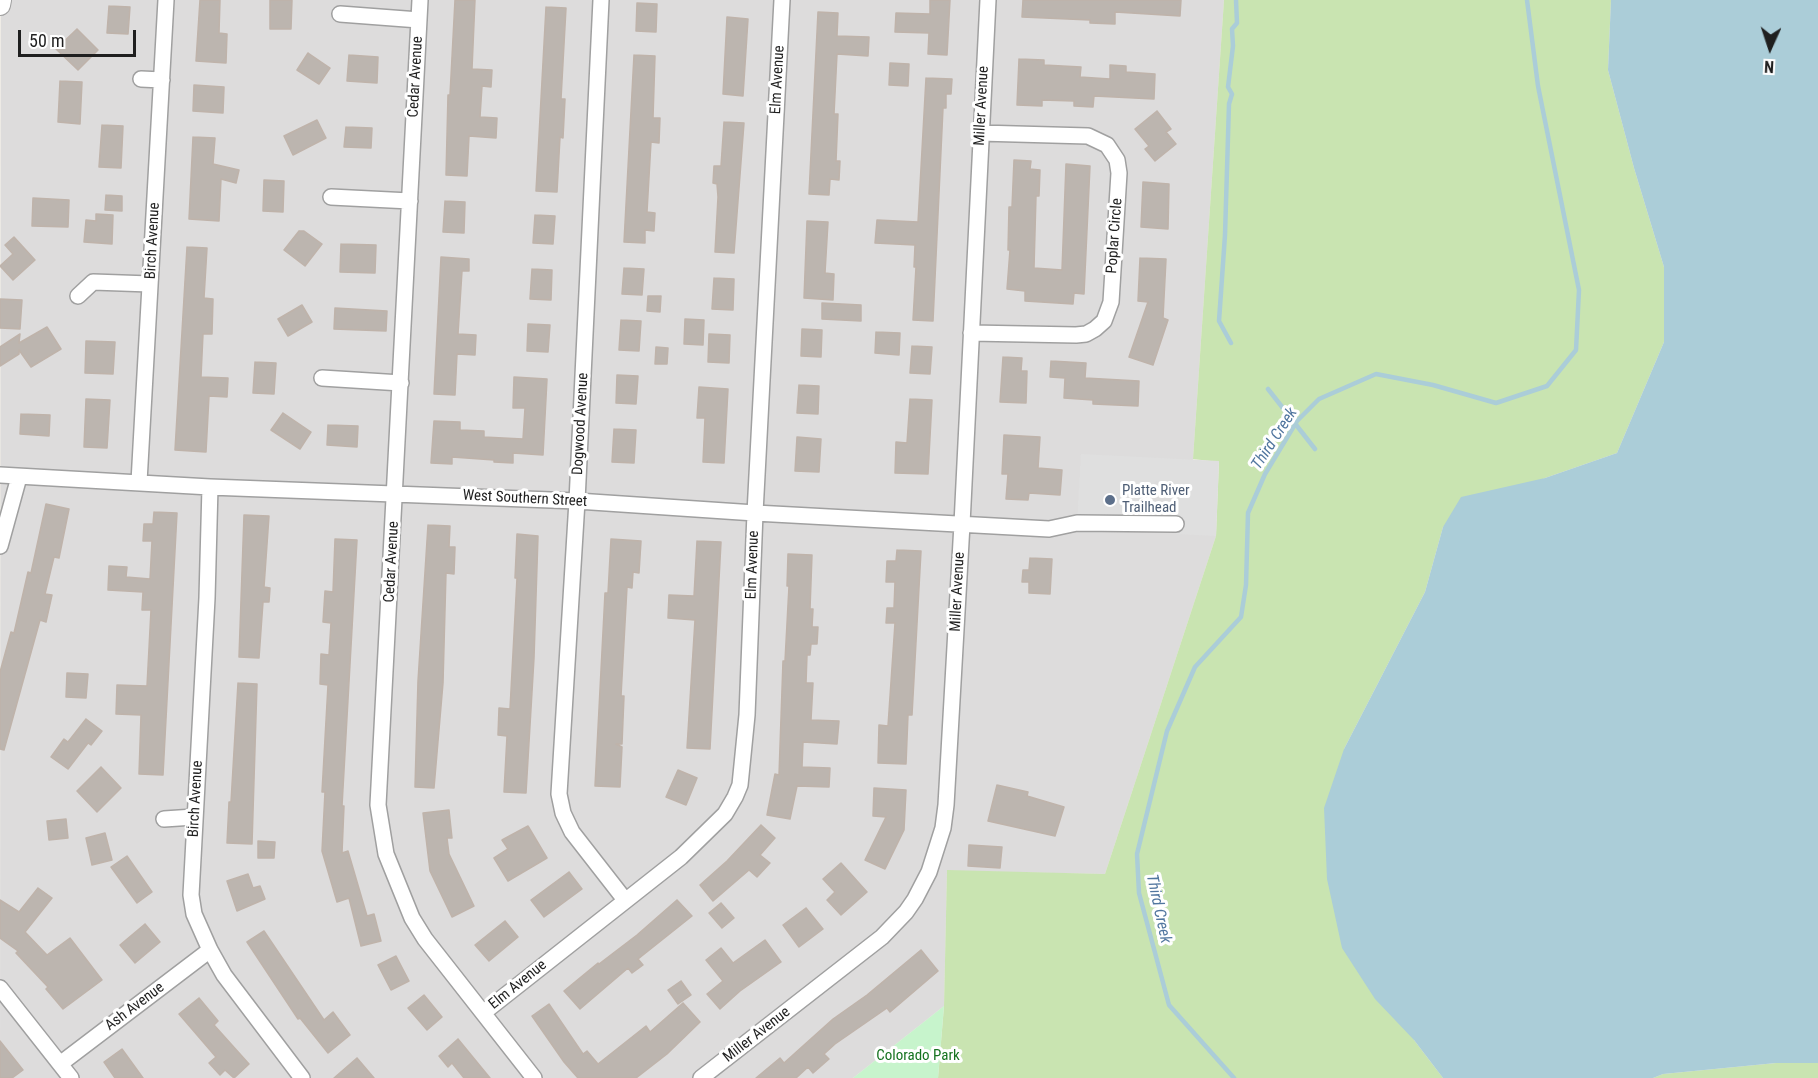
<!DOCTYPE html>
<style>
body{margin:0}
#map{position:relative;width:1818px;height:1078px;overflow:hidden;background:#efece6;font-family:"Roboto Condensed",sans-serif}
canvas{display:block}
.north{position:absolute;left:1740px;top:18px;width:60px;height:60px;-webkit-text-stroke:4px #fff;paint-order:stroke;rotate:183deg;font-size:16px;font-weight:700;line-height:24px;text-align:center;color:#1f1f1f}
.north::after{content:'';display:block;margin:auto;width:21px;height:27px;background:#1f1f1f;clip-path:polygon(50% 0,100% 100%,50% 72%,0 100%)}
.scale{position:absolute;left:18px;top:30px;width:118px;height:27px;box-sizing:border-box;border:3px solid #1f1f1f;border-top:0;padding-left:8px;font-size:18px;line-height:21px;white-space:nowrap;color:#1f1f1f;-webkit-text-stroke:4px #fff;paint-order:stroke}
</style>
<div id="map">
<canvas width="1818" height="1078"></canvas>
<div class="north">N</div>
<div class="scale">50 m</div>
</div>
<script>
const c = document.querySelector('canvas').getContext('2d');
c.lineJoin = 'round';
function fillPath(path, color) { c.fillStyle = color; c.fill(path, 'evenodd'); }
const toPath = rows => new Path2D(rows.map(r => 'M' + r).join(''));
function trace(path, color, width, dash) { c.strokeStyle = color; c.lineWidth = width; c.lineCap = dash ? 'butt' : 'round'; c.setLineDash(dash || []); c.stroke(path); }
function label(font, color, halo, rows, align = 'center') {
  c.font = font + ' "Roboto Condensed",sans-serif'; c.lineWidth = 6; c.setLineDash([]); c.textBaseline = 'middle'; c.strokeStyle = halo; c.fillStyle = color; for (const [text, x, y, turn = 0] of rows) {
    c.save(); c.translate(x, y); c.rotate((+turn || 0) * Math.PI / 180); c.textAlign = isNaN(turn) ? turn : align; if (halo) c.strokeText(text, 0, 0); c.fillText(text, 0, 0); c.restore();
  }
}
const residential = toPath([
 [1,0,1224,0,1193,459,1216,536,1105,874,947,871,944,1006,853,1078,0,1078]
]);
const grass = toPath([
 [1224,0,1611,0,1608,70,1634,168,1664,267,1664,342,1617,453,1545,478,1443,527,1425,592,1344,749,1414,1040,1443,1078,938,1078,944,1006,947,870,1105,874,1216,536,1219,462,1193,459],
 [1776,1063,1818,1063,1818,1078,1653,1078,1663,1074]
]);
const park = toPath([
 [944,1006,938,1078,853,1078]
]);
const parking = toPath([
 [1081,454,1219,461,1216,536,1176,534,1178,486,1156,481,1124,524,1077,523]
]);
const water = toPath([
 [1611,0,1818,0,1818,1063,1776,1063,1663,1074,1653,1078,1443,1078,1414,1040,1375,999,1342,948,1327,879,1324,808,1344,749,1425,592,1443,527,1461,497,1545,478,1617,453,1664,342,1664,267,1634,168,1608,70]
]);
const stream = toPath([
 [1231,343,1219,321,1225,235,1229,104,1232,94,1228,87,1233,46,1232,29,1237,23,1236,0],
 [1268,389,1315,449],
 [1234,1078,1169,1005,1139,893,1137,854,1167,731,1195,667,1241,617,1246,585,1248,513,1265,474,1297,421,1319,399,1376,374,1433,385,1496,403,1547,386,1576,350,1579,290,1538,86,1527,0]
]);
const building = toPath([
 [200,0,220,0,219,33,227,34,226,63,196,61,200,0],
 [270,0,292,0,291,29,270,29,270,0],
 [455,0,475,0,472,69,492,70,491,87,482,86,480,117,497,118,496,138,469,136,467,176,446,175,448,95,450,95,455,0],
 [930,0,950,0,947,55,928,54,929,33,895,32,896,13,930,14,930,0],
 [1023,0,1181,0,1180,16,1115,12,1115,24,1090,23,1090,20,1022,17,1023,0],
 [637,3,657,4,656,32,636,31,637,3],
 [109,6,130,7,128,34,107,33,109,6],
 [546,7,566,8,561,99,565,99,563,138,560,137,557,192,536,191,546,7],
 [818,12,838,13,837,36,869,37,868,56,837,54,834,114,838,114,836,161,840,161,839,180,830,179,829,195,809,194,818,12],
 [727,17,748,19,743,96,723,94,727,17],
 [77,29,98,50,78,70,56,49,77,29],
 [308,53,330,68,319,84,297,70,308,53],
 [349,55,378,57,377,83,347,81,349,55],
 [634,55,655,56,653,118,660,118,659,143,651,142,647,212,655,213,654,231,645,230,645,243,624,242,634,55],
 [1019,59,1044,60,1044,65,1081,67,1080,77,1110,79,1110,65,1126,66,1126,72,1155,74,1154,99,1094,96,1093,107,1074,106,1074,101,1042,100,1042,106,1017,105,1019,59],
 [890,63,909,64,908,86,889,85,890,63],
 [926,78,952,79,951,94,946,94,946,108,943,108,933,321,913,320,916,267,914,267,915,245,875,243,877,220,918,222,926,78],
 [60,81,82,82,80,124,58,122,60,81],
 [194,85,224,87,223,113,193,111,194,85],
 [1157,111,1171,129,1166,132,1176,144,1155,161,1145,149,1149,146,1135,129,1157,111],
 [317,120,326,138,293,155,284,136,317,120],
 [724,122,744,123,734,253,715,252,718,197,717,184,713,183,714,166,721,166,724,122],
 [102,125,123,126,121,168,99,167,102,125],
 [346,127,372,128,371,148,344,147,346,127],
 [193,137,215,138,213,164,239,170,236,183,221,179,219,221,189,219,193,137],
 [1014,160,1031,161,1030,169,1040,170,1039,196,1036,196,1034,268,1062,270,1066,164,1090,166,1084,294,1074,293,1073,304,1025,301,1025,291,1007,289,1010,250,1008,250,1009,207,1012,207,1014,160],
 [264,180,284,181,283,212,263,211,264,180],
 [1143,182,1169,184,1168,229,1141,227,1143,182],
 [106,195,122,196,122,211,105,210,106,195],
 [33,198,69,200,68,227,32,226,33,198],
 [445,201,465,202,464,233,443,232,445,201],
 [96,214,113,215,112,244,84,242,86,220,96,221,96,214],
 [535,215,555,216,553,244,533,243,535,215],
 [807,221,828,222,825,273,834,274,833,300,804,298,807,221],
 [299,231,304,231,322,244,305,266,284,250,299,231],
 [14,237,35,260,13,280,0,266,13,254,5,245,14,237],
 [341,244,376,245,375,273,340,272,341,244],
 [187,247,207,248,204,298,213,299,212,334,203,334,201,377,228,378,227,397,209,396,206,452,175,450,187,247],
 [441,257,469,259,469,271,462,271,458,334,476,335,475,355,457,354,455,395,434,394,441,257],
 [1140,258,1166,259,1163,318,1168,320,1153,365,1129,357,1148,302,1138,301,1140,258],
 [624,268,644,269,642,295,622,294,624,268],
 [532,269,552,270,551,300,530,299,532,269],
 [714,278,734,279,733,310,712,309,714,278],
 [648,296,661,296,660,312,647,311,648,296],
 [0,299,22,300,20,329,0,328,0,299],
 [822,303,861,305,861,321,822,319,822,303],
 [302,305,312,322,288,336,278,319,302,305],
 [335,308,387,311,386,331,334,329,335,308],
 [685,319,704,320,703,345,684,344,685,319],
 [621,320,641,321,639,351,619,350,621,320],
 [528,324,550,325,548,352,527,351,528,324],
 [47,327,61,349,31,367,19,350,19,354,0,366,0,347,20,334,19,343,47,327],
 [802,329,822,330,821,357,801,356,802,329],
 [876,332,900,333,899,355,875,353,876,332],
 [709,334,730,335,729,363,708,362,709,334],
 [86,341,115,342,113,374,85,373,86,341],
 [912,346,932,347,930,374,910,373,912,346],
 [656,347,668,348,667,364,655,364,656,347],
 [1003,357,1022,358,1021,371,1027,371,1026,403,1000,402,1003,357],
 [1051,361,1086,363,1085,378,1139,381,1138,406,1093,404,1093,400,1064,398,1065,378,1050,377,1051,361],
 [255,362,276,363,274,394,253,393,255,362],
 [617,375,638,376,636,404,616,403,617,375],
 [514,377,547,379,543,455,513,453,513,463,494,462,494,460,452,457,452,464,431,463,434,421,460,422,460,430,484,431,484,437,523,439,525,408,513,408,514,377],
 [799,385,819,386,818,414,797,413,799,385],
 [699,387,728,389,724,463,703,462,705,418,697,418,699,387],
 [86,399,110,400,107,448,84,447,86,399],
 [910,399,932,400,928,474,895,473,896,442,907,443,910,399],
 [283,413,311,432,300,449,271,430,283,413],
 [21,414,50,415,49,436,20,434,21,414],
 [328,425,358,426,357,447,327,445,328,425],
 [614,429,636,430,634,463,612,462,614,429],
 [1004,435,1040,437,1038,468,1062,470,1060,495,1029,493,1028,500,1006,499,1008,474,1002,474,1004,435],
 [797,437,821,439,819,472,795,471,797,437],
 [46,504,69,509,59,558,54,557,45,594,52,595,46,622,40,620,4,750,0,749,0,672,11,632,14,633,28,572,31,573,46,504],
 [154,512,177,513,163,775,139,774,141,715,116,714,117,685,147,686,151,610,142,610,143,592,108,590,109,566,127,567,126,577,150,579,152,541,143,541,144,524,153,524,154,512],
 [244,515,269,516,264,587,270,588,269,602,263,602,259,658,239,657,244,515],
 [428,525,450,526,449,547,455,547,454,574,446,573,443,683,434,788,415,787,418,681,428,525],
 [517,534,538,536,534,658,526,793,504,792,507,736,498,735,499,708,510,709,517,578,515,578,517,534],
 [335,539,357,540,342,806,344,806,342,853,348,851,367,916,374,914,381,941,361,946,349,898,337,902,322,851,325,792,322,792,328,685,320,684,321,654,329,655,331,623,323,622,325,591,333,592,335,539],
 [611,539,641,541,639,573,633,572,632,588,627,587,621,696,624,696,622,744,616,744,622,747,620,787,595,786,605,593,608,593,611,539],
 [697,541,721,542,710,749,687,748,695,620,668,618,669,595,694,596,697,541],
 [897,550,921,551,912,715,908,715,906,764,878,763,879,725,888,726,895,623,886,623,887,608,894,608,895,582,886,582,887,561,896,561,897,550],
 [788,554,812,555,810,609,813,609,812,627,818,627,817,644,811,644,810,655,807,655,806,683,813,683,811,720,839,721,837,744,803,742,802,767,830,768,829,787,797,786,790,819,767,815,775,774,779,775,783,661,785,661,789,586,787,586,788,554],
 [1030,558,1052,559,1050,594,1029,593,1029,582,1022,582,1023,570,1029,570,1030,558],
 [67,673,88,674,86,698,66,697,67,673],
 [238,683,257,684,252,844,227,843,229,802,231,802,238,683],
 [86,719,102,731,91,745,88,743,68,769,51,757,64,739,68,742,86,719],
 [101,767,121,788,97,812,77,791,101,767],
 [678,770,697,778,686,805,666,797,678,770],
 [997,785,1028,792,1027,796,1064,807,1055,836,988,821,997,785],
 [874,788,906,790,904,830,885,869,865,860,886,817,873,816,874,788],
 [449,810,452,838,447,838,449,854,474,906,452,917,430,871,423,813,449,810],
 [66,819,68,838,49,840,47,821,66,819],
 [761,825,775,838,760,855,770,863,757,877,749,870,713,901,700,885,727,861,761,825],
 [528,826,547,858,508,881,494,858,508,849,502,840,528,826],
 [105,833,112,860,92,865,86,838,105,833],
 [258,841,275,842,274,858,258,858,258,841],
 [969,845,1002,847,1000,868,968,866,969,845],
 [127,856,152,892,137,903,111,867,127,856],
 [841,863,867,892,841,915,827,900,835,892,823,879,841,863],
 [569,872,582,889,544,917,531,900,569,872],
 [248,874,253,888,260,886,265,899,237,911,227,881,248,874],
 [38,888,52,898,25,932,47,955,70,938,102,980,63,1009,46,989,48,987,16,953,18,951,0,938,0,900,19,912,38,888],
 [677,900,692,916,638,959,643,965,632,973,628,968,580,1009,564,991,598,963,599,964,637,935,677,900],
 [721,903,734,918,722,928,709,913,721,903],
 [806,908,823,929,799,947,783,925,806,908],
 [505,921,518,937,489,961,475,945,505,921],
 [145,924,160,942,135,963,120,945,145,924],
 [264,931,324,1020,333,1012,350,1035,328,1053,300,1018,298,1019,247,942,264,931],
 [765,940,781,962,740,991,720,1009,707,994,723,981,706,960,721,948,733,963,765,940],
 [921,950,938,971,890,1012,887,1008,835,1044,824,1054,829,1059,813,1073,808,1067,796,1078,756,1078,780,1058,784,1063,833,1019,867,995,921,950],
 [396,956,409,981,391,990,378,965,396,956],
 [681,981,691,995,678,1004,668,990,681,981],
 [424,995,442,1017,427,1030,408,1008,424,995],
 [199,998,218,1021,214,1025,249,1064,234,1078,225,1070,220,1075,209,1063,216,1057,179,1014,199,998],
 [683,1003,700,1022,667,1054,636,1078,578,1078,564,1062,532,1016,549,1004,583,1054,587,1051,598,1064,646,1026,650,1032,683,1003],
 [458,1039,490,1078,464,1078,452,1063,448,1067,439,1056,458,1039],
 [0,1041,23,1070,12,1078,0,1078,0,1041],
 [122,1049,143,1078,115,1078,104,1062,122,1049],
 [357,1058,374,1078,334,1078,357,1058]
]);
const minor = toPath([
 [420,0,378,805,386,854,412,918,425,939,534,1078],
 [601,0,577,501,559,794,563,813,572,832,625,900],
 [340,14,419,20],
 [141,79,162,80],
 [331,197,410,201],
 [78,296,93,282,150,284],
 [971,333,1076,335,1086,334,1095,329,1104,321,1111,302,1119,173,1117,160,1107,145,1088,136,980,133],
 [322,378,401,383],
 [0,475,210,487,577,501,755,513,1049,529,1077,523,1176,524],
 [139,482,166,0],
 [210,487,207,598,191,895,194,914,210,950,224,975,302,1078],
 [0,546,19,477],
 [164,819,194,817],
 [0,988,71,1078],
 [483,1013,681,857,725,814,735,797,740,785,747,715,755,513,782,0],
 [60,1064,210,950],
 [701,1078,882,937,906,912,915,899,929,872,943,828,946,805,962,524,988,0]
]);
const tertiary = toPath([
 [0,5,1,0]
]);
const markers = [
 [1110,500,6,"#5c6f8a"]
];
const streetNames = [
 ["Cedar Avenue",416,77,-87],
 ["Elm Avenue",778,80,-87],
 ["Miller Avenue",982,106,-87],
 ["Poplar Circle",1115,236,-86],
 ["Birch Avenue",153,241,-87],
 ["Dogwood Avenue",581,424,-87],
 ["West Southern Street",525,499,3],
 ["Cedar Avenue",392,562,-87],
 ["Elm Avenue",753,565,-88],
 ["Miller Avenue",958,592,-87],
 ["Birch Avenue",196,799,-87],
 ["Elm Avenue",518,985,-39],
 ["Ash Avenue",135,1007,-37],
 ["Miller Avenue",757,1035,-38]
];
const serviceNames = [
 ["Platte River",1122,491],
 ["Trailhead",1122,508]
];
const parkNames = [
 ["Colorado Park",918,1056]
];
const waterNames = [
 ["Third Creek",1275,439,-57],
 ["Third Creek",1158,909,78]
];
fillPath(residential, '#dddcdc');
fillPath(grass, '#c9e4b1');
fillPath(park, '#c7f4cc');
fillPath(parking, '#dfdfdf');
fillPath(water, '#abcdd8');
trace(stream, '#abcdd8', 4.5);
fillPath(building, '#bcb5af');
trace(building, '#bfb3aa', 1.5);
trace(minor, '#a0a0a0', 18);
trace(tertiary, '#a0a0a0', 22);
trace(minor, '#fff', 15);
trace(tertiary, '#fff', 20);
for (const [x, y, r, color] of markers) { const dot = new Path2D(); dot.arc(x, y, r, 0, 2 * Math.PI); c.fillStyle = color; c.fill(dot); trace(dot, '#fff', 2); }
label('15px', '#1f1f1f', '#fff', streetNames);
label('15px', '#4e5e75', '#fff', serviceNames, 'left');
label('15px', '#167320', '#fff', parkNames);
label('italic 16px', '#51769f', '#fff', waterNames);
</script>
